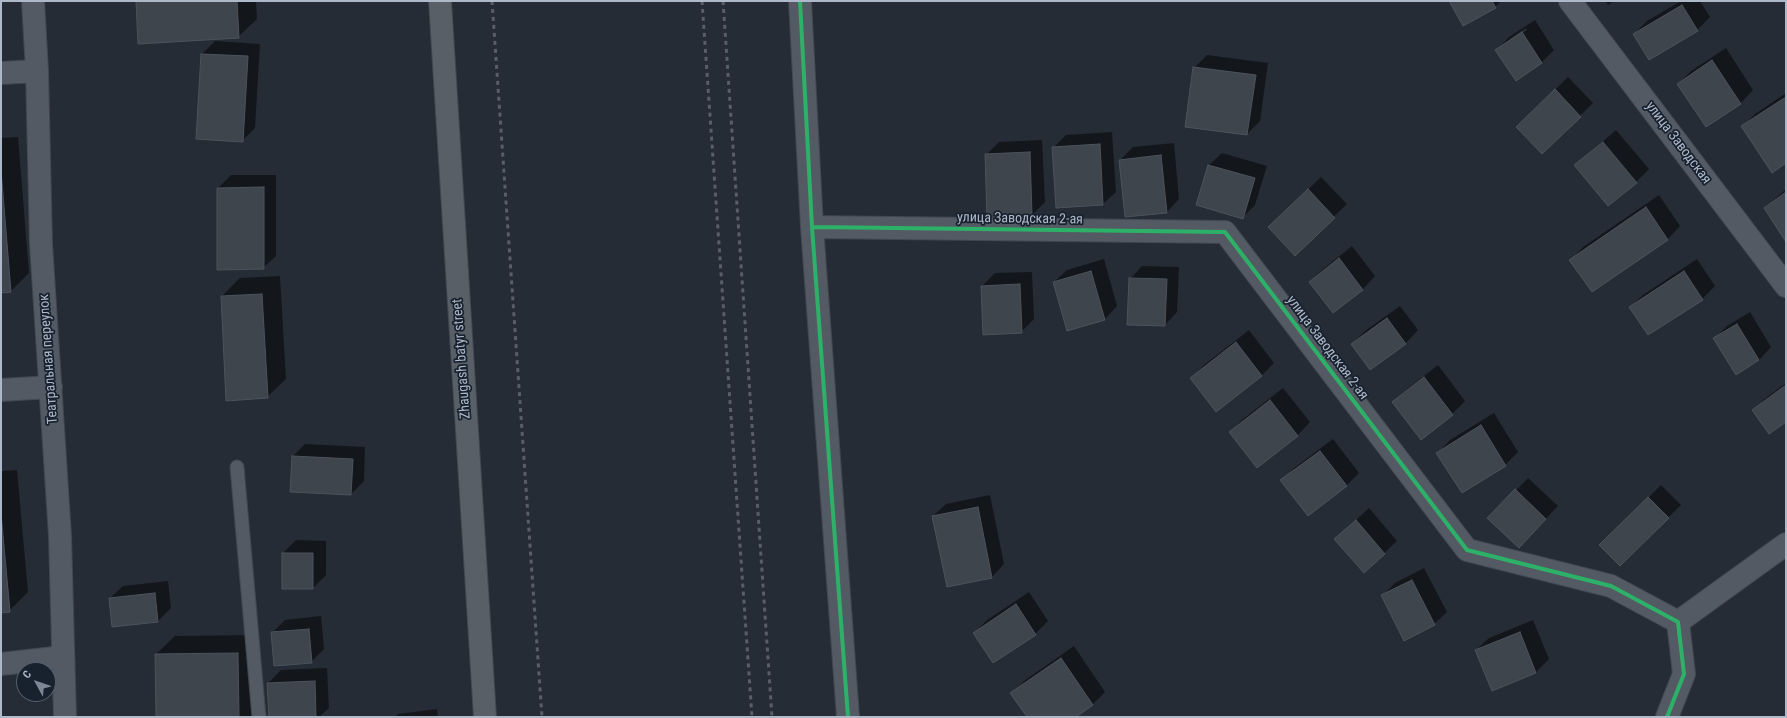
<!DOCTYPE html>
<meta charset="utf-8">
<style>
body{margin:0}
#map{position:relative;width:1787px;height:718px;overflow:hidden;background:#252c35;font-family:"Roboto Condensed",sans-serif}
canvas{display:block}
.frame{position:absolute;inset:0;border:2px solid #adb8c8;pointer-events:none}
.north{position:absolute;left:16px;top:662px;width:40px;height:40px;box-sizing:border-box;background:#18222f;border:1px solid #545e6c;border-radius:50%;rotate:310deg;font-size:11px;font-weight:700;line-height:16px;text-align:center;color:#adb8c8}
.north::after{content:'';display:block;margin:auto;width:14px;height:18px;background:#7d8795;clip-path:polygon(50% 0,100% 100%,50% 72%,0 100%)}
</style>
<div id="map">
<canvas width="1787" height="718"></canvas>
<div class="frame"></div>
<div class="north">С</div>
</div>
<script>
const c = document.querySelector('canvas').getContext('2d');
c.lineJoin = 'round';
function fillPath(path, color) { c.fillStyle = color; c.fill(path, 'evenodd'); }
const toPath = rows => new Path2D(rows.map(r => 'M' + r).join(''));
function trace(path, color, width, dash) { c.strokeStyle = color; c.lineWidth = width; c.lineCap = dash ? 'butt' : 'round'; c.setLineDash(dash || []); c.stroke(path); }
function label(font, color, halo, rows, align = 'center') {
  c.font = font + ' "Roboto Condensed",sans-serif'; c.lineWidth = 3.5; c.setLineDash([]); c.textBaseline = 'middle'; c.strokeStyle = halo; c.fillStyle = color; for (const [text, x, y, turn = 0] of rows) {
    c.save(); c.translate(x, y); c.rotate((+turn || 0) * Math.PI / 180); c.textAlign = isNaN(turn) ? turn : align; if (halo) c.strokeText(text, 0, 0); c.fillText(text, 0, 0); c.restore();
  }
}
const shadow = toPath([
 [137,1,256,1,257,19,238,37],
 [1450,1,1501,1,1495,7],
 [1605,1,1614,1,1608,5],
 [1681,1,1700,1,1710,17,1697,30,1634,34,1647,21],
 [1535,20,1554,50,1542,62,1516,79,1497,50,1509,37],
 [1526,28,1527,30,1510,41,1510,39],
 [215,41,260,44,255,128,242,141,202,54],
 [1726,48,1753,90,1741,103,1706,126,1678,84,1691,71],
 [1207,55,1268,63,1260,121,1247,134,1194,68],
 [1568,77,1593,103,1542,153,1517,127],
 [1786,93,1786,162,1743,126,1755,114],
 [1616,130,1649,169,1636,182,1576,165],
 [1112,132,1116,192,1103,204,1057,207,1053,148,1066,135],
 [18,137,29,273,11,291,1,292,1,138],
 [1042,140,1045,202,1032,215,986,155,999,142],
 [1174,143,1179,199,1167,212,1120,160,1133,147],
 [1222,153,1267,166,1255,205,1242,218,1209,165],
 [231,175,276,175,276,256,263,268,218,269,218,188],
 [1321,177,1347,204,1295,254,1282,215],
 [1786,189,1786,240,1765,208],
 [1659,195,1680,226,1668,239,1592,291,1571,260,1583,247],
 [1352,246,1375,276,1363,289,1333,312,1310,282,1323,269],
 [1104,259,1117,306,1105,319,1054,282,1067,270],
 [1697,259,1715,286,1702,299,1630,307,1643,295],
 [1142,266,1179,267,1177,312,1165,325,1130,279],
 [1032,272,1034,319,1021,332,984,334,982,286,995,273],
 [280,276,286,379,267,397,222,296,240,278],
 [1400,306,1418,330,1406,343,1370,368,1352,344,1365,331],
 [1750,312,1771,347,1759,360,1715,338,1727,326],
 [1249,330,1274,363,1262,375,1216,410,1191,378,1204,365],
 [1438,365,1465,401,1452,414,1394,402,1406,390],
 [1786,383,1786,420,1753,410,1766,398],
 [1283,388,1310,422,1298,435,1257,466,1230,432,1243,419],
 [1494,413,1518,452,1505,465,1438,453,1450,440],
 [1333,439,1359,473,1346,486,1282,480,1294,468],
 [305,444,365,447,364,481,351,494,292,457],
 [17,470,28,592,9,611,1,612,1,471],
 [1528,478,1558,506,1531,534,1489,518],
 [1661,485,1681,505,1620,565,1601,545],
 [990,495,1004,564,992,577,933,516,946,504],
 [1369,508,1397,541,1364,572,1335,539],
 [296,540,326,541,326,575,313,588,283,553],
 [1424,568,1447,612,1434,624,1382,596,1395,583],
 [168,581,171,608,158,621,113,626,110,598,123,586],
 [1029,592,1048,621,1035,634,974,633,987,620],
 [321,616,324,649,311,662,272,633,285,620],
 [1533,620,1549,659,1536,672,1492,690,1476,650,1489,638],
 [256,635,257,717,157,717,156,654,175,636],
 [1074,646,1105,692,1093,704,1074,717,1028,717,1012,694,1024,681],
 [327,668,329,708,319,717,270,717,268,683,281,670],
 [437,709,438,717,395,717,398,714]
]);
const building = toPath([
 [136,1,237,1,239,38,138,44,136,1],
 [1449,1,1492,1,1496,8,1463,26,1449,1],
 [1682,5,1698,31,1649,60,1633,34,1682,5],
 [1522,32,1542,63,1516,81,1495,50,1522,32],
 [201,54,248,56,243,142,196,139,201,54],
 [1712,60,1741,104,1706,127,1677,84,1712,60],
 [1193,67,1256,75,1247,135,1185,127,1193,67],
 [1555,89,1581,117,1542,154,1516,127,1555,89],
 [1786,97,1786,163,1772,173,1741,126,1786,97],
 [1603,142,1637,183,1608,206,1574,165,1603,142],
 [1100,144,1103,205,1056,208,1052,147,1100,144],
 [1030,152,1032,216,987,218,985,154,1030,152],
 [1161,155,1167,213,1125,217,1119,160,1161,155],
 [1208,165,1255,178,1243,219,1196,205,1208,165],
 [1,170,11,292,1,293,1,170],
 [264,187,264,269,217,270,217,188,264,187],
 [1308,189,1335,218,1295,256,1268,227,1308,189],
 [1786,192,1786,242,1764,208,1786,192],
 [1646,207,1668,240,1592,292,1569,260,1646,207],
 [1339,258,1363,290,1333,313,1309,282,1339,258],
 [1091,271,1105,320,1067,331,1053,282,1091,271],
 [1684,271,1703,300,1648,335,1629,307,1684,271],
 [1129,278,1167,279,1165,326,1127,325,1129,278],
 [1020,284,1022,333,983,335,981,286,1020,284],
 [262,294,268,398,226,401,221,296,262,294],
 [1387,318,1406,344,1370,370,1351,344,1387,318],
 [1737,324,1759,360,1736,375,1713,338,1737,324],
 [1236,342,1262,376,1216,412,1190,378,1236,342],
 [1424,377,1453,415,1421,440,1392,402,1424,377],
 [1786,385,1786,422,1769,434,1752,410,1786,385],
 [1270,400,1298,436,1257,468,1229,432,1270,400],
 [1481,425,1506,466,1462,493,1436,453,1481,425],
 [1320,451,1347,486,1308,516,1280,480,1320,451],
 [292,456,353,459,351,495,290,492,292,456],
 [1515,489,1546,519,1519,548,1487,518,1515,489],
 [1648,497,1669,518,1620,566,1599,545,1648,497],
 [978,507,992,578,947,587,932,516,978,507],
 [1,513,10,612,1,613,1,513],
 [1356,520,1385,554,1364,573,1334,539,1356,520],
 [282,553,313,553,313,589,282,589,282,553],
 [1412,580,1435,625,1404,641,1381,595,1412,580],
 [155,593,158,622,112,627,109,598,155,593],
 [1016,604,1036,635,993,663,973,633,1016,604],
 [309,629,312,663,274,666,271,632,309,629],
 [1520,632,1536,673,1492,691,1475,650,1520,632],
 [238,653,239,717,156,717,155,654,238,653],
 [1061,658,1093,705,1076,717,1027,717,1010,693,1061,658],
 [315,681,316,717,269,717,267,683,315,681]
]);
const service = toPath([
 [237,467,259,717]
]);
const minor = toPath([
 [33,1,37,71,41,244,60,536,65,717],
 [800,1,812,227,848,717],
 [1570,1,1786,286],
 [1,73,37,71],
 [812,227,1225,232,1467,550,1611,586,1678,622,1684,674,1667,717],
 [1,390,51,387],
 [1678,622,1786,544],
 [1,664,63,657]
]);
const secondary = toPath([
 [440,1,485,717]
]);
const rail = toPath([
 [492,1,542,717],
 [702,1,752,717],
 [723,1,772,717]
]);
const cycleway = toPath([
 [800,1,812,227,848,717],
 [812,227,1225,232,1467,550,1611,586,1678,622,1684,674,1667,717]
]);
const streetNames = [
 ["улица Заводская",1678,143,53],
 ["улица Заводская 2-ая",1020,219,1],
 ["улица Заводская 2-ая",1327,348,53],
 ["Театральная переулок",49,359,-94],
 ["Zhaugash batyr street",462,359,-94]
];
fillPath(shadow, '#0007');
fillPath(building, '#3f454d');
trace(building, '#4c535d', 1);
trace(service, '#41474e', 15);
trace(minor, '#41474e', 24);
trace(secondary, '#41474e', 24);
trace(service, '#545a63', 13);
trace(minor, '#545a63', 22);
trace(secondary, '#595f67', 22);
trace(rail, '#595e66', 3, [4, 4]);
trace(cycleway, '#2db169', 4);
label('14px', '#adb8c8', '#18222f', streetNames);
</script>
